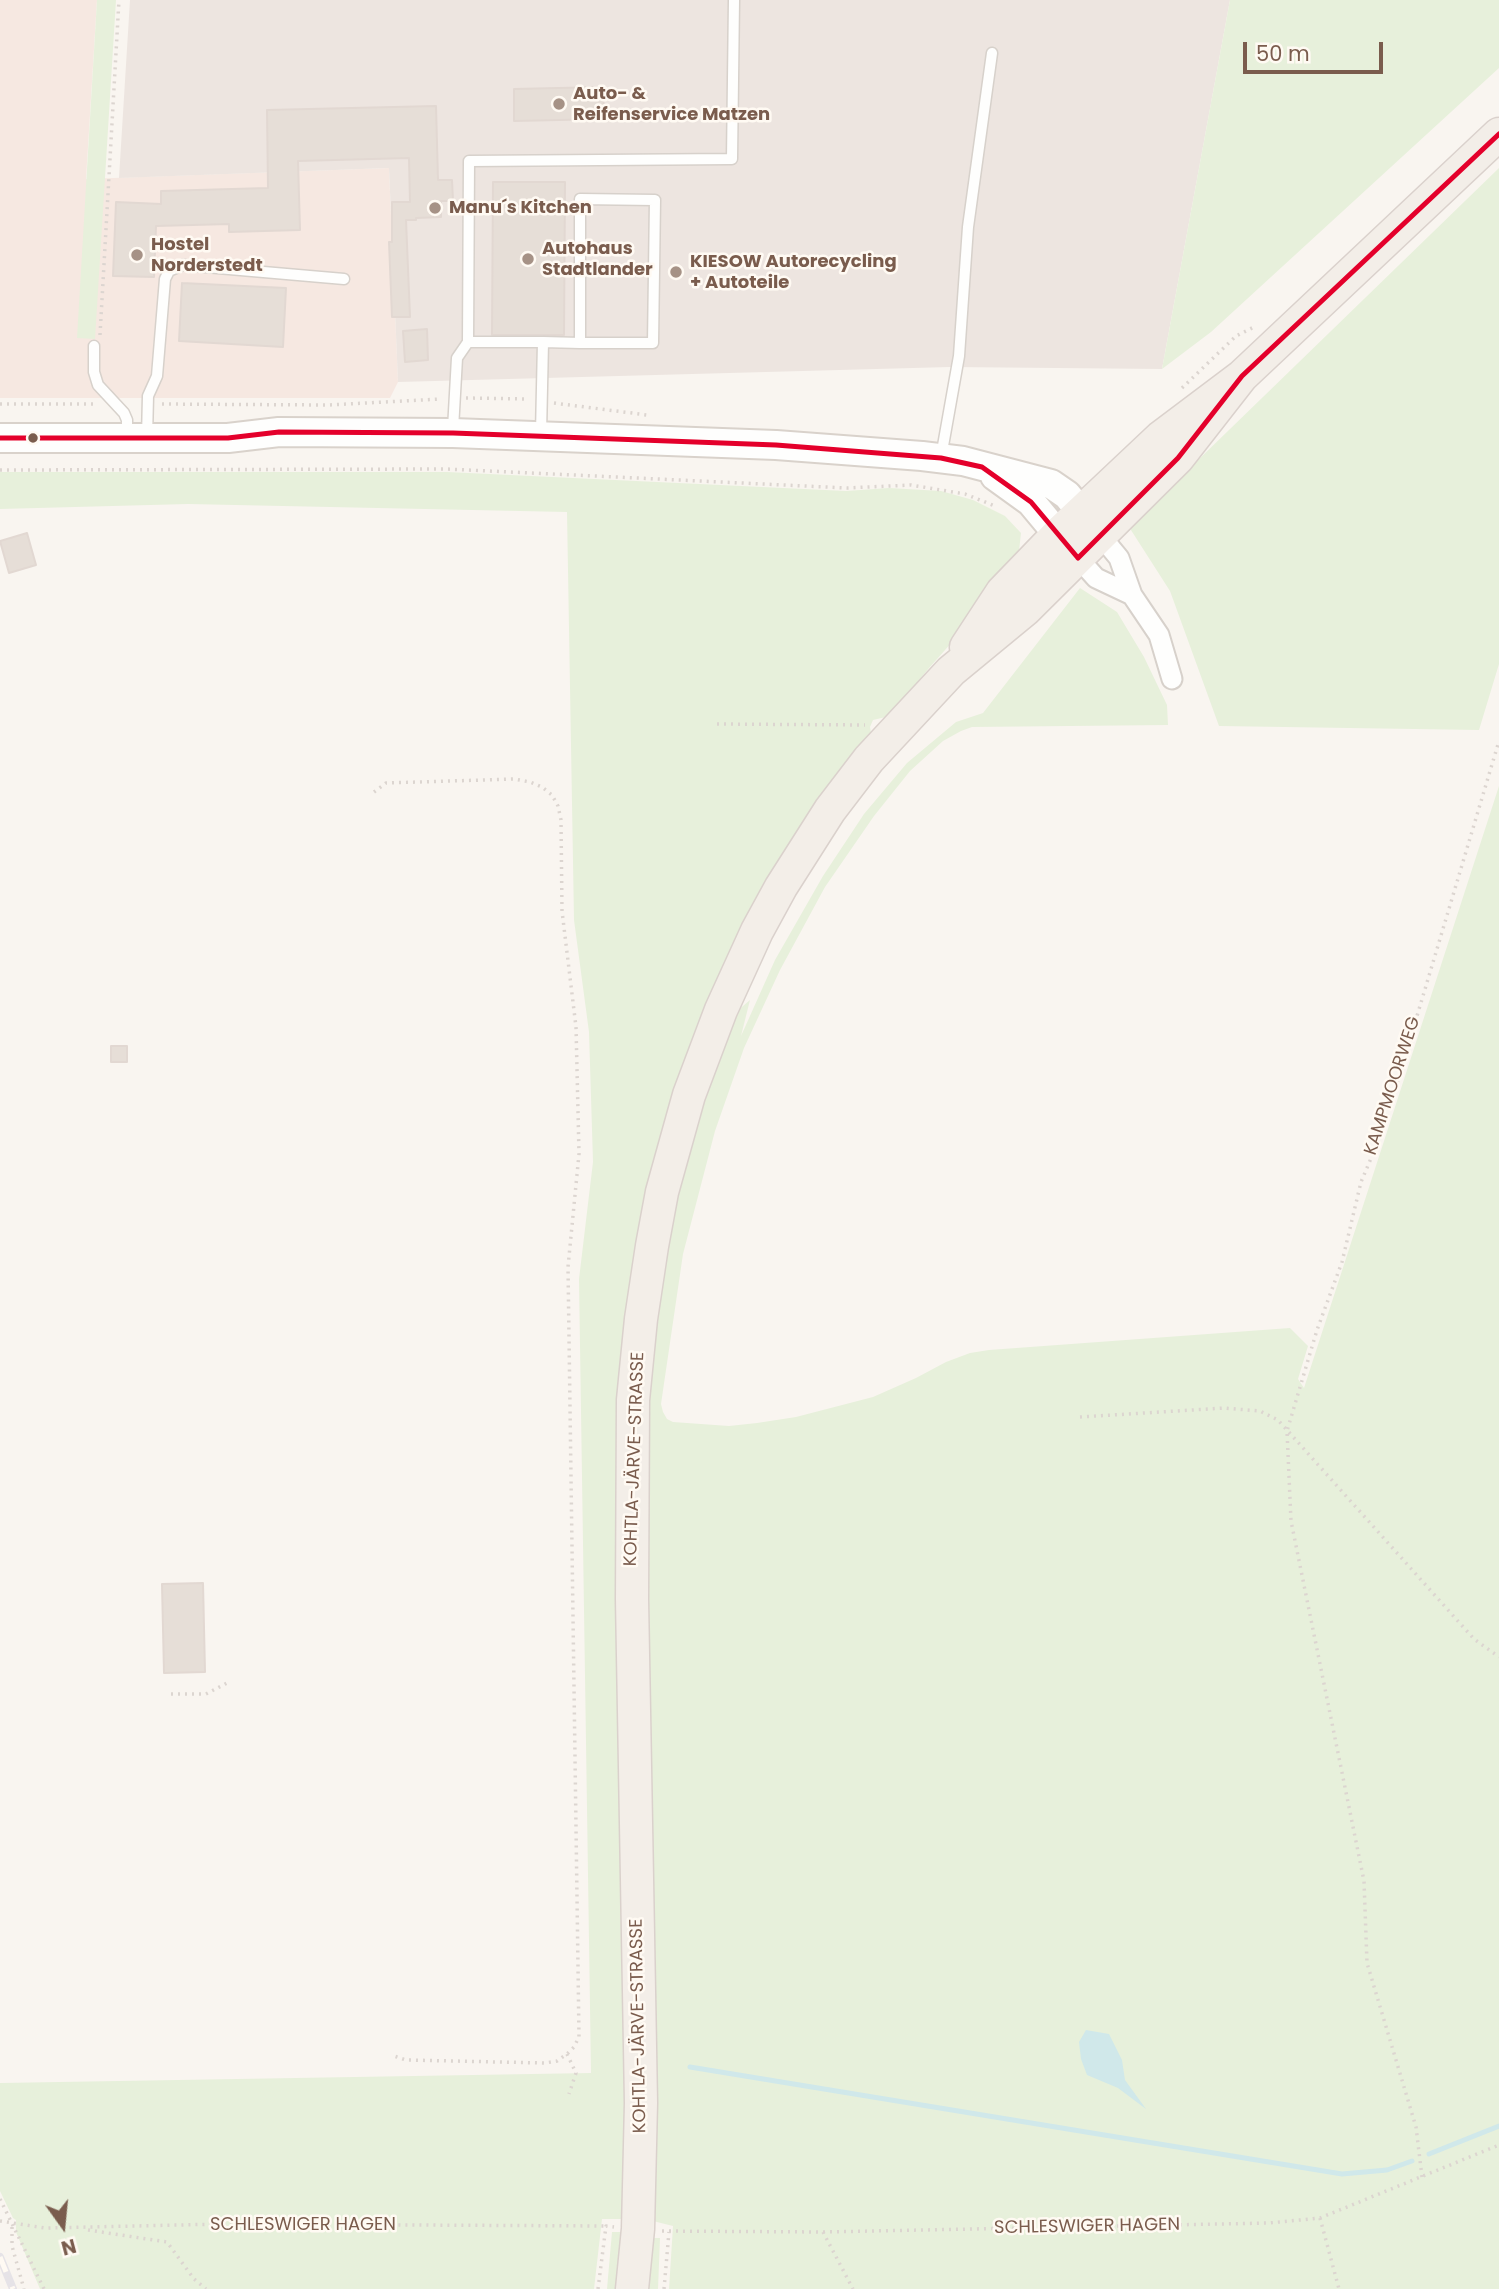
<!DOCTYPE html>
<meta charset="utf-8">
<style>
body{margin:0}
#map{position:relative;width:1499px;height:2289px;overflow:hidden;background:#f9f5f0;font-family:Poppins,sans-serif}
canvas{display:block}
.north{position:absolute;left:28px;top:2191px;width:70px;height:70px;-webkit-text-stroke:5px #fffaf3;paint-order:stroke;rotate:165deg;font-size:19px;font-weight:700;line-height:28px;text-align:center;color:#7a5c4d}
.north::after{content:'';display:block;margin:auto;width:24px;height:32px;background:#7a5c4d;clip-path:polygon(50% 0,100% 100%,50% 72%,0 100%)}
.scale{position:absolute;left:1243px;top:42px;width:140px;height:32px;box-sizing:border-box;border:4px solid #7a5c4d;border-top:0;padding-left:9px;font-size:21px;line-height:24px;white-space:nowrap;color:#7a5c4d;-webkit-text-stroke:5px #fffaf3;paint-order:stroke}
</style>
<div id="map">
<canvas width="1499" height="2289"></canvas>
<div class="north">N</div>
<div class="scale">50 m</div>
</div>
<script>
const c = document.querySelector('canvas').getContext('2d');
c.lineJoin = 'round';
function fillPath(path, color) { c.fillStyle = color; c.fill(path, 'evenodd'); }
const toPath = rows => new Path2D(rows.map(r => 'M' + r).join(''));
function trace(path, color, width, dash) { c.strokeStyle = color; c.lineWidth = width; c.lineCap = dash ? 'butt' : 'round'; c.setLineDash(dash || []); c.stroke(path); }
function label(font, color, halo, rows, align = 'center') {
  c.font = font + ' Poppins,sans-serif'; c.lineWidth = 5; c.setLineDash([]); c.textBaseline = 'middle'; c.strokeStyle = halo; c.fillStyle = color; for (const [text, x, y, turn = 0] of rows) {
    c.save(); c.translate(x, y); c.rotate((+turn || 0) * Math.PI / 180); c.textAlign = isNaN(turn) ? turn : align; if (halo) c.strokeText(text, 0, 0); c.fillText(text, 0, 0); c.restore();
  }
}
const commercial = toPath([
 [0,0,97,0,86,179,389,168,398,382,390,398,0,398]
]);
const industrial = toPath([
 [130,0,1230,0,1162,369,950,367,398,382,389,168,119,178]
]);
const green = toPath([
 [97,0,116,0,95,339,77,338],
 [1230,0,1499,0,1499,68,1211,332,1162,369],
 [1499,168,1499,664,1479,730,1219,726,1170,591,1129,527],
 [0,472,447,472,846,491,889,488,941,491,973,500,1005,516,1021,533,1019,551,1026,559,929,668,890,716,873,720,870,727,872,739,849,770,651,1192,630,2077,622,2219,602,2219,594,2289,40,2289,16,2232,16,2220,13,2218,0,2191,0,2083,591,2073,579,1279,593,1162,589,1032,574,920,567,512,188,504,0,509],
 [1080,588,1117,612,1144,657,1167,705,1168,725,972,727,961,731,943,741,910,771,874,816,825,887,780,970,744,1048,715,1131,683,1254,661,1404,663,1412,667,1419,673,1422,729,1426,757,1423,796,1417,873,1397,916,1378,946,1362,970,1353,989,1350,1290,1328,1308,1346,1298,1379,1304,1388,1499,786,1499,2289,669,2289,673,2226,653,2221,645,1391,668,1221,712,1071,736,1012,750,1000,741,1036,775,960,823,876,864,814,907,763,956,722,983,713],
 [612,2232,621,2232,626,2239,622,2289,607,2289],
 [653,2238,660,2238,658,2289,643,2289,648,2241]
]);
const water = toPath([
 [1086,2030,1109,2034,1122,2060,1125,2080,1146,2109,1118,2088,1087,2075,1081,2059,1079,2042]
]);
const stream = toPath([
 [690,2067,1342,2174,1387,2170,1412,2161],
 [1429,2154,1499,2126]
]);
const building = toPath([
 [603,87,604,119,514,121,514,89,603,87],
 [436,106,438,180,452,180,453,201,441,201,441,217,416,218,416,220,406,220,410,317,392,317,389,242,392,242,392,202,410,202,409,158,298,161,300,230,229,232,229,224,156,226,154,277,113,276,116,202,161,204,161,191,268,188,267,110,436,106],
 [493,182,565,182,564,335,492,335,493,182],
 [182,283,286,288,283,347,179,341,182,283],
 [427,329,428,360,405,362,403,331,427,329],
 [27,533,36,565,9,573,0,541,27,533],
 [111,1046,127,1046,127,1062,111,1062,111,1046],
 [203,1583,205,1672,164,1673,162,1584,203,1583]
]);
const path = toPath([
 [100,335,119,0],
 [1182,388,1236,336,1256,326],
 [466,398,529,399],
 [554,403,647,415],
 [0,404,98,404],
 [162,404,328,405,441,399],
 [0,470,447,469,847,488,911,485,965,494,995,506],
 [717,724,865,725],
 [374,792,386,783,514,779,530,782,542,787,552,795,558,806,561,820,562,911,576,1027,579,1154,568,1267,579,2037,574,2047,567,2054,557,2061,545,2063,406,2060,394,2056],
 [1080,1417,1224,1408,1260,1411,1278,1420,1474,1639,1499,1657],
 [171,1694,206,1694,227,1683],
 [567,2054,576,2073,569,2094],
 [1422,2177,1416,2127,1367,1963,1364,1881,1291,1521,1287,1431,1317,1330,1342,1262,1361,1182,1383,1130,1499,741],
 [0,2199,44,2289],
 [1320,2218,1339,2289],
 [0,2221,45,2228,223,2224,606,2226],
 [12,2227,12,2246,24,2289],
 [88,2230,167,2242,194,2279,206,2289],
 [662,2231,823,2232,1269,2223,1320,2218,1499,2145],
 [823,2232,853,2289],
 [598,2289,606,2226,614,2227],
 [664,2289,669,2232]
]);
const lane = toPath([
 [468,342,469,161,732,159,734,0],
 [94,346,94,372,98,385,124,413,127,420,127,437],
 [453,429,457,358,468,342,543,342,580,343,653,343,655,200,580,199,580,343],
 [541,433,543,342],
 [147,437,148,396,157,376,165,279,169,271,183,265,344,279],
 [941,457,959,356,968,227,992,53]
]);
const street = toPath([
 [1100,535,1119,558,1132,595,1159,635,1172,679],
 [1078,558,1096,578,1132,595]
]);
const secondary = toPath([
 [0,438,228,438,279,432,453,433,776,445,922,456,963,461,1051,484,1067,495,1094,528],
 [995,476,1031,502,1071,550]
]);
const primary = toPath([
 [966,647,1002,592,1057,535,1161,437,1242,376,1499,134],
 [632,2289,638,2229,641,2103,632,1599,633,1400,641,1319,652,1246,662,1192,689,1095,721,1010,757,931,781,887,830,810,869,759,951,671,1025,610,1178,458,1242,376]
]);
const rail = toPath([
 [0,2257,13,2289]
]);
const bus1 = toPath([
 [0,438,228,438,279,432,453,433,776,445,941,458,982,467,1031,502,1078,558],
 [1078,558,1178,458,1242,376,1499,134]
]);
const markers = [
 [559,104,7,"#a69286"],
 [435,208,7,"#a69286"],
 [137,255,7,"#a69286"],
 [528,259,7,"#a69286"],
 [676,272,7,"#a69286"],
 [33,438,6,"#7a5c4d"]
];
const poiNames = [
 ["Auto- &",573,94],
 ["Reifenservice Matzen",573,115],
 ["Manu´s Kitchen",449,208],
 ["Hostel",151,245],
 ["Norderstedt",151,266],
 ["Autohaus",542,249],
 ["Stadtlander",542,270],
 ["KIESOW Autorecycling",690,262],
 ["+ Autoteile",690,283]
];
const streetNames = [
 ["KAMPMOORWEG",1393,1086,-72],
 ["KOHTLA-JÄRVE-STRASSE",635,1459,-88],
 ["KOHTLA-JÄRVE-STRASSE",639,2026,-91],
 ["SCHLESWIGER HAGEN",303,2225],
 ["SCHLESWIGER HAGEN",1087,2227,-1]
];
fillPath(commercial, '#f6e8e1');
fillPath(industrial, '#ede5e0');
fillPath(green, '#e7f0db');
fillPath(water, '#d0e8ea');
trace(stream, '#d0e8ea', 5);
fillPath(building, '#e6ded7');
trace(building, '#e2d8d2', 2);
trace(lane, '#d7d1cb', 13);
trace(street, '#d7d1cb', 23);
trace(secondary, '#d9d2cb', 32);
trace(primary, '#dad1cc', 35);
trace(path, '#dcd5d0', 3.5, [2, 5]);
trace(lane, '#fefefd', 10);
trace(street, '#fefefd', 19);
trace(secondary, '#fefefd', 28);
trace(primary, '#f3eee8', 32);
trace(rail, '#e6e3e7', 8);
trace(rail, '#fffaf3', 5, [16]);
trace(bus1, '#e4002b', 5);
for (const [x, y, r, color] of markers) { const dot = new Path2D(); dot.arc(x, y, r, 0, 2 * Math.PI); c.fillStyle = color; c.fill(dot); trace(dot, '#fffaf3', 2.5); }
label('bold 18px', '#7a5c4d', '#fffaf3', poiNames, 'left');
label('18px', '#7a5c4d', '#fffaf3', streetNames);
</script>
